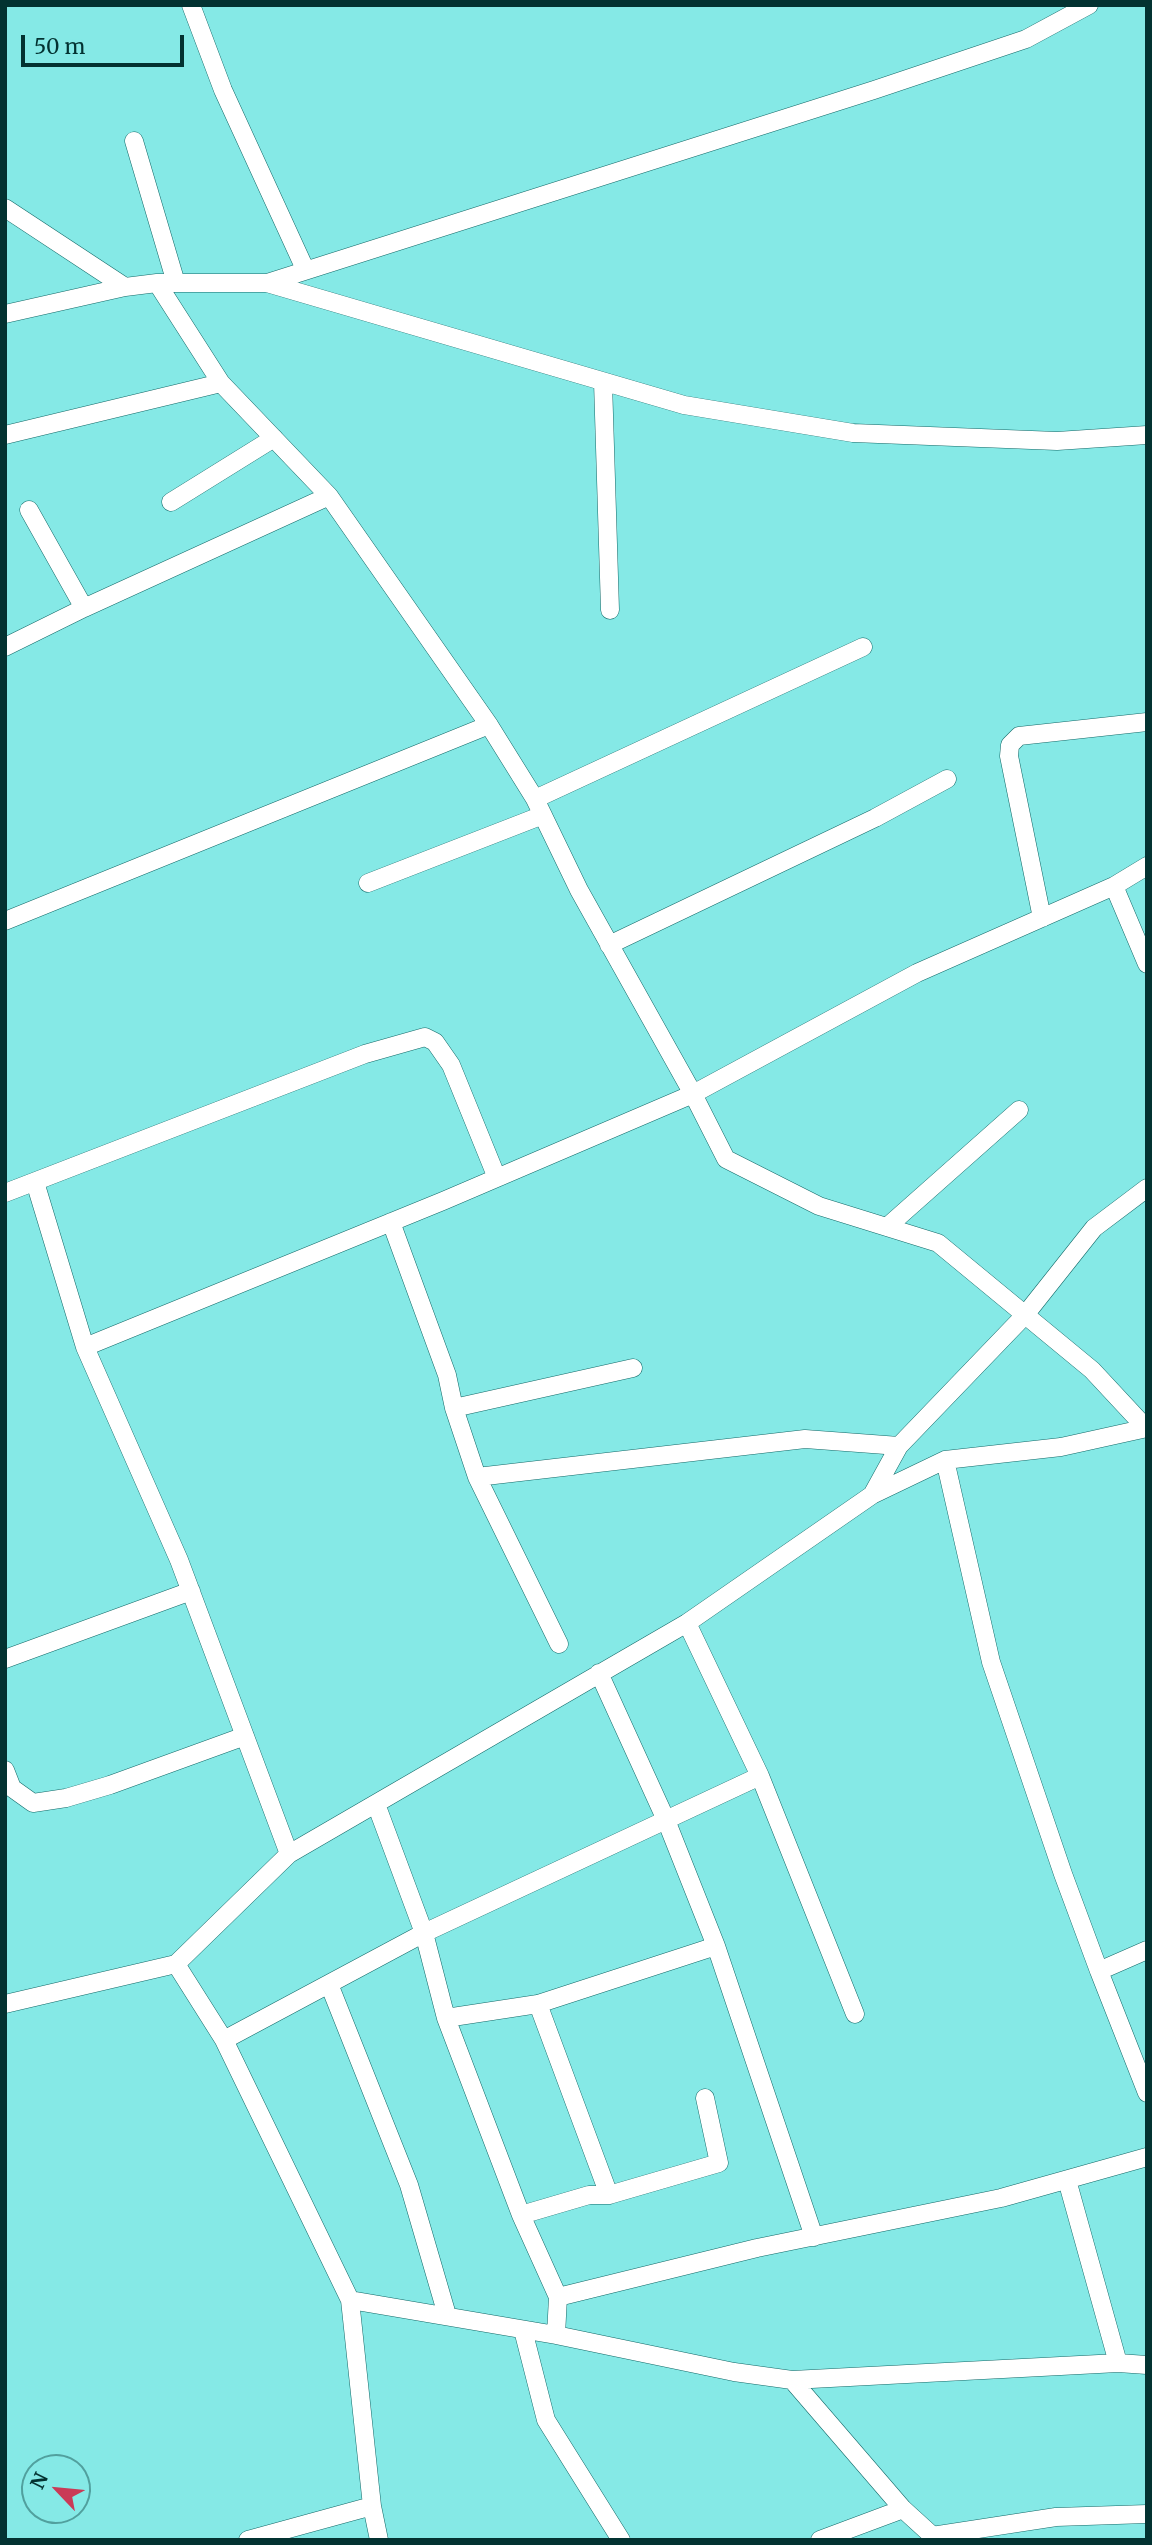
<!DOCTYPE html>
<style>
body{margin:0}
#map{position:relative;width:1152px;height:2545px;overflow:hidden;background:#85e9e6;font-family:Merriweather,serif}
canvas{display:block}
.frame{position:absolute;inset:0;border:7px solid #033231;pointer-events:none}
.north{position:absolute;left:21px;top:2454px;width:70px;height:70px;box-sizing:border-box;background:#85e9e6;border:2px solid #51a09e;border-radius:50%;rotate:296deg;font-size:19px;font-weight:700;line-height:28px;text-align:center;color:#033231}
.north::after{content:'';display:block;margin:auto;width:24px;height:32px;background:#ca3a57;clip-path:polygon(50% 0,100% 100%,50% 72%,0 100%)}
.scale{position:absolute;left:21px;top:35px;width:163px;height:32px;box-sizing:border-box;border:4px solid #033231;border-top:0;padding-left:9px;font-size:21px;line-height:24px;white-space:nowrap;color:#033231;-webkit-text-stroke:5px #85e9e6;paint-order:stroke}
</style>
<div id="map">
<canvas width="1152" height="2545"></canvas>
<div class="frame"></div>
<div class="north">N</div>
<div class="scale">50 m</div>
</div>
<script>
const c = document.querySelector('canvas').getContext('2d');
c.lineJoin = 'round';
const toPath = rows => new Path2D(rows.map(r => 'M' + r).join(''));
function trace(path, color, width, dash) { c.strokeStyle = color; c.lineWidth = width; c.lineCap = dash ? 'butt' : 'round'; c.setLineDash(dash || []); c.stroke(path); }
const street = toPath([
 [191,5,223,90,305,269],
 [134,141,176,283],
 [5,208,125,287],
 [267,283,874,90,1026,39,1089,5],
 [5,314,125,287,157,283,267,283,684,405,853,433,1057,441,1147,435],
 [603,382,610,610],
 [5,435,221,383],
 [171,502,274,438],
 [29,510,84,608],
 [5,647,84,608,329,496,221,383,157,283],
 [863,647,535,799,579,890,693,1094,726,1159,819,1206,938,1243,1092,1370,1146,1428],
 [489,725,535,799],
 [368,883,543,815],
 [1114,886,1147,964],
 [1042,918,1009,756,1010,745,1019,736,1147,722],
 [5,921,489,725,329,496],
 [609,945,875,818,947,779],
 [35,1182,85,1347],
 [5,1193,365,1054,425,1037,435,1042,451,1065,497,1178],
 [391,1222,447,1375,454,1408],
 [887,1227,1019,1110],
 [633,1368,454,1408,477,1477,805,1439,899,1446],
 [945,1460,991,1662,1063,1874,1099,1971],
 [477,1477,559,1644],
 [872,1495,945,1460,1061,1447,1147,1428],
 [687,1623,760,1776,855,2014],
 [5,1659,191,1591],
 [599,1673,666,1820,716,1946,814,2237],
 [5,1770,12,1788,33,1803,66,1798,110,1785,245,1736],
 [376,1804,424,1933,446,2018,521,2215,558,2297,556,2335],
 [289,1854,179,1560,85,1347,443,1201,693,1094,917,973,1114,886,1147,866],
 [1147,1950,1099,1971,1147,2093],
 [176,1964,289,1854,687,1623,872,1495,899,1446,1025,1315,1094,1228,1147,1188],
 [176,1964,224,2040,350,2300,556,2335,734,2372,792,2380,1118,2363,1147,2365],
 [329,1984,409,2185,447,2315],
 [5,2004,176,1964],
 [538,2004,609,2195],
 [446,2018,538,2004,716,1946],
 [224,2040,424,1933,760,1776],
 [1067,2180,1118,2363],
 [521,2215,589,2195,609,2195,719,2163,705,2098],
 [558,2297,757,2248,1001,2198,1147,2157],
 [350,2300,372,2506,379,2540],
 [523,2330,546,2420,621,2540],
 [792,2380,903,2509,937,2540],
 [932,2536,1056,2517,1147,2514],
 [248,2540,372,2506],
 [820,2540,903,2509]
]);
trace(street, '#136968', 19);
trace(street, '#fff', 18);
</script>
